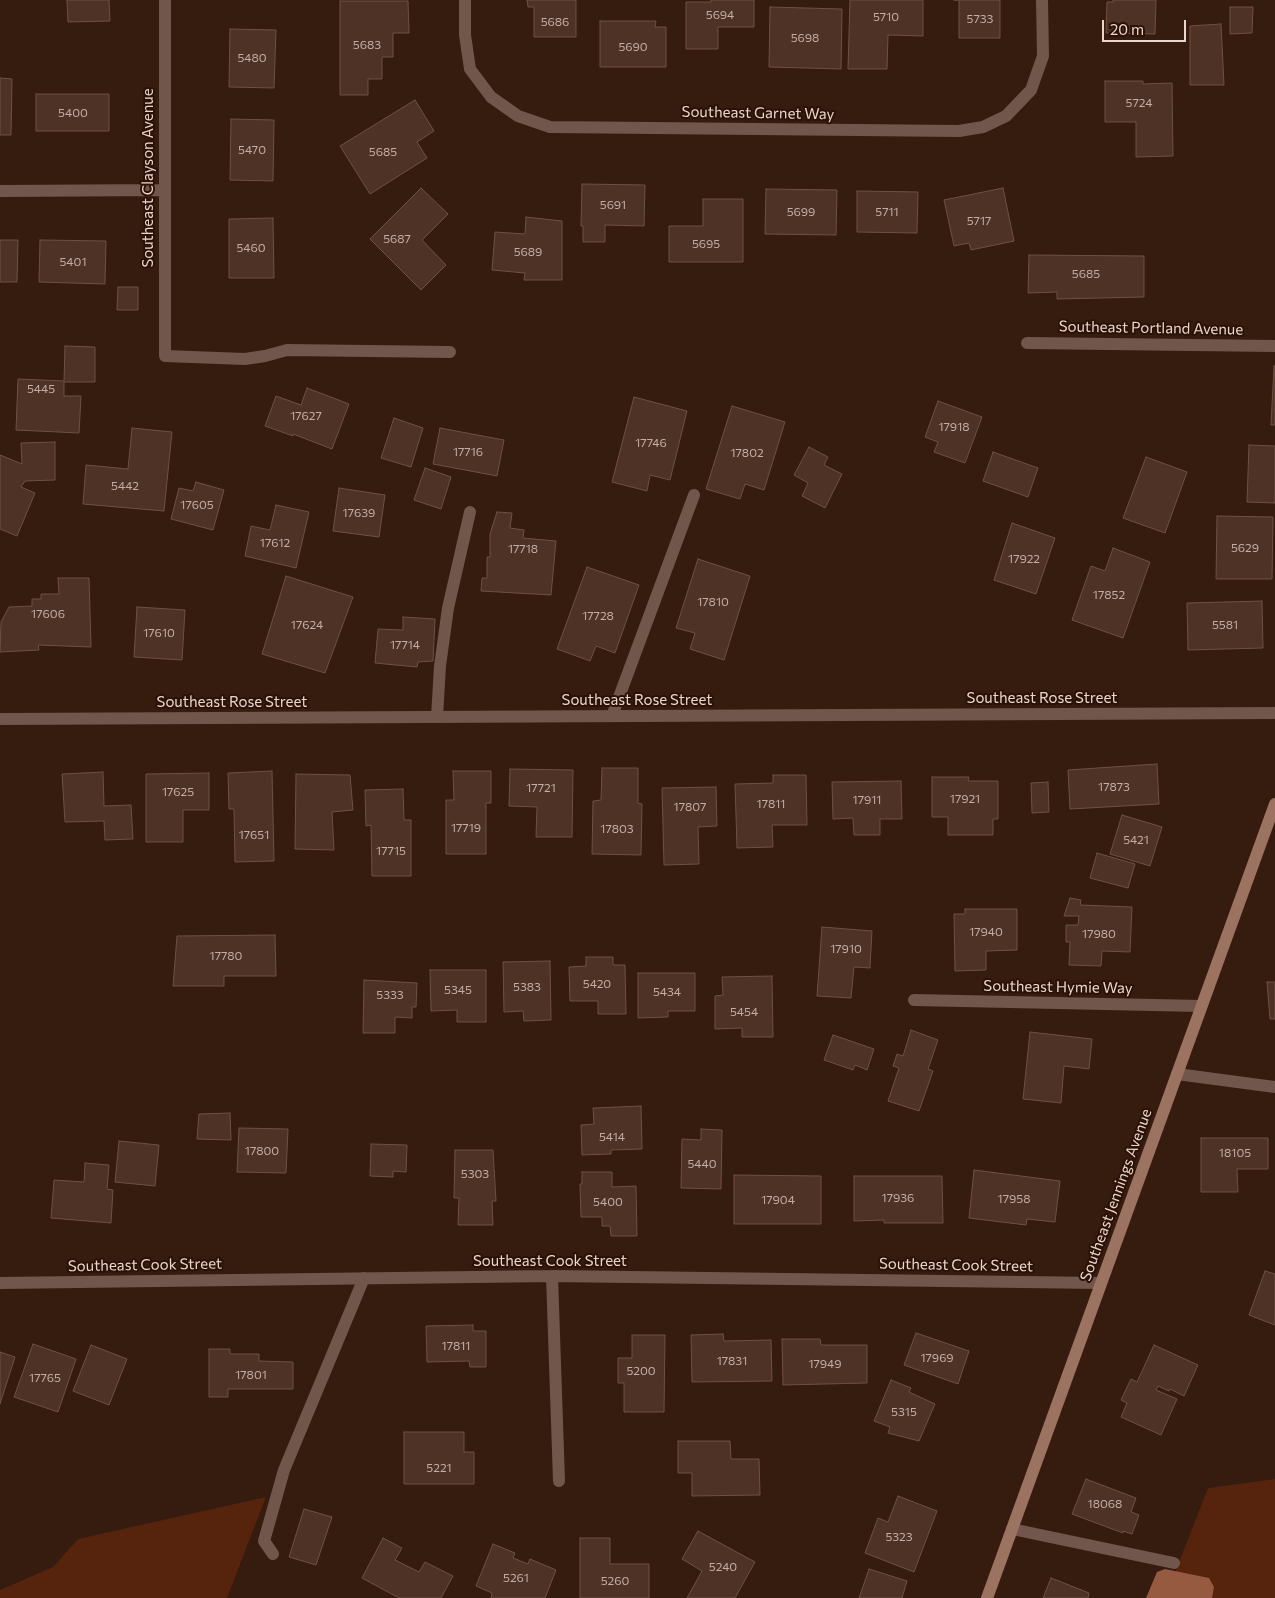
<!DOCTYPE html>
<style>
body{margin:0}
#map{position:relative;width:1275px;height:1598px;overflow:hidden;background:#361b0f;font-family:Commissioner,sans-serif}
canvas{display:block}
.scale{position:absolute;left:1102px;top:20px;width:84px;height:22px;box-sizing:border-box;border:2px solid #ead6ce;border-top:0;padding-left:6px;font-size:15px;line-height:18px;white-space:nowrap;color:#ead6ce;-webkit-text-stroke:4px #2b1106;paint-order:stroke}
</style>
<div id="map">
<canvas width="1275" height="1598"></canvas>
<div class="scale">20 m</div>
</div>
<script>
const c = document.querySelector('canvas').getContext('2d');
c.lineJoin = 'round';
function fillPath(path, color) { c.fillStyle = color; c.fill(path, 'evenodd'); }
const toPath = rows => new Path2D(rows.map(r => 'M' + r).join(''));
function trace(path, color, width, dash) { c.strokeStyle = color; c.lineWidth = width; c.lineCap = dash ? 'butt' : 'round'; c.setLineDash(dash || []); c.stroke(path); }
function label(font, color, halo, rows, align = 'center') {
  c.font = font + ' Commissioner,sans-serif'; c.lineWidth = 4; c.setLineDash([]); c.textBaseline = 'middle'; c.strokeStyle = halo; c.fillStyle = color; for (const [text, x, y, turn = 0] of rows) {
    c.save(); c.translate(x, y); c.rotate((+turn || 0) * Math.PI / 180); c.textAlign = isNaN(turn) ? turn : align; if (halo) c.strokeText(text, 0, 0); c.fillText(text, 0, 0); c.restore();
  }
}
const green = toPath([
 [1275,1479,1275,1598,1165,1598,1208,1488],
 [266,1497,227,1598,0,1598,0,1590,53,1567,78,1539]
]);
const water = toPath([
 [1165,1569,1209,1578,1214,1587,1212,1598,1146,1598,1157,1572]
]);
const building = toPath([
 [67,0,109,0,110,21,68,22,67,0],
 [527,0,576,0,576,37,534,37,534,7,528,7,527,0],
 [711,0,754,0,754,27,718,27,718,49,686,49,686,2,711,2,711,0],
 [850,0,923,0,923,36,888,35,887,69,848,69,850,0],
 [954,0,1000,0,1000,38,959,38,959,0,954,0],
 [1113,0,1156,0,1155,34,1106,33,1107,2,1113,2,1113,0],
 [340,1,408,1,409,33,393,33,393,57,382,57,382,79,368,79,368,95,340,95,340,1],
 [770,7,842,9,841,69,769,67,770,7],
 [1230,7,1253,7,1252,33,1230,34,1230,7],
 [600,21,656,21,655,27,666,27,666,67,600,67,600,21],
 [1221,24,1224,85,1190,85,1190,26,1221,24],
 [230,29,276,30,274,88,229,87,230,29],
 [0,78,12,79,11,135,0,135,0,78],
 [1105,81,1143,81,1143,84,1172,83,1173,156,1136,157,1136,122,1105,122,1105,81],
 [36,94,109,94,109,131,36,131,36,94],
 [415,100,434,131,417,142,427,158,370,194,340,146,415,100],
 [231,119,274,120,273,181,230,180,231,119],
 [582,184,645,185,644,226,605,225,605,242,583,242,583,226,581,226,582,184],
 [421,188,448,214,422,240,446,265,421,290,370,239,421,188],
 [1003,188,1014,241,971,250,969,243,954,246,944,200,1003,188],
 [766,189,837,190,836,235,765,234,766,189],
 [857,191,918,192,917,233,857,232,857,191],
 [703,199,743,199,743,262,669,262,669,226,703,226,703,199],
 [526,217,562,221,562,280,524,280,525,273,492,270,495,232,525,234,526,217],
 [273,218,274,278,229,278,229,219,273,218],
 [0,240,18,240,17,282,0,282,0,240],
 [40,240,106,241,105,284,39,282,40,240],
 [1029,255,1144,256,1144,297,1057,299,1057,292,1028,293,1029,255],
 [118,287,138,287,138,310,117,310,118,287],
 [65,346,95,347,95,382,64,382,64,396,81,396,79,433,16,430,18,379,64,381,65,346],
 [1274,366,1275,366,1275,425,1271,425,1274,366],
 [307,388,349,404,332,449,293,434,293,436,265,426,276,396,301,405,307,388],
 [634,397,687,411,670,480,650,475,647,491,612,482,634,397],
 [938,401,982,417,965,463,934,452,938,442,925,437,938,401],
 [732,406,785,422,764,490,745,484,740,499,706,489,732,406],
 [394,418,423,428,411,467,381,458,394,418],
 [132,428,172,432,164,511,83,504,86,465,128,469,132,428],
 [440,428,504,440,497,476,433,464,440,428],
 [55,442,55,480,25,481,21,487,35,493,17,536,0,529,0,455,22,464,21,443,55,442],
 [1249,445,1275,446,1275,503,1247,502,1249,445],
 [809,447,828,457,824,465,842,474,825,508,802,496,808,483,794,475,809,447],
 [993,452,1038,468,1028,497,983,481,993,452],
 [1146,457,1187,472,1165,533,1123,518,1146,457],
 [425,468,451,477,441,509,414,500,425,468],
 [196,482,224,490,213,530,171,519,179,488,193,491,196,482],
 [339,488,385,495,379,537,333,531,339,488],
 [276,505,309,512,296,568,245,556,251,526,270,530,276,505],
 [497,512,512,513,510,528,524,530,523,538,556,541,551,595,481,591,482,578,487,578,487,557,490,557,490,534,497,512],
 [1217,516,1273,517,1272,579,1216,579,1217,516],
 [1012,523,1055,538,1036,594,994,580,1012,523],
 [1113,548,1150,562,1123,638,1072,620,1091,566,1105,571,1113,548],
 [698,559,750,576,724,660,690,649,695,633,676,628,698,559],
 [587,567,639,585,615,653,596,646,590,661,557,649,587,567],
 [286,576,353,597,325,673,262,654,286,576],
 [58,578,89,578,91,647,38,645,39,650,0,652,1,622,9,607,32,606,32,599,41,599,41,594,59,594,58,578],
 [1262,601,1263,648,1188,650,1187,603,1262,601],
 [137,607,185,610,182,660,134,657,137,607],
 [403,617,435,619,433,661,418,662,417,667,375,663,378,629,403,630,403,617],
 [1157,764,1159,804,1070,809,1068,770,1157,764],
 [602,768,638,768,638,803,642,804,641,855,592,854,593,801,601,800,602,768],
 [510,769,573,770,572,837,536,837,537,807,509,806,510,769],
 [272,771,274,861,235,862,234,809,229,809,228,773,272,771],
 [453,771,491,771,491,803,486,803,486,854,446,854,446,800,454,800,453,771],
 [103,772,104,806,131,805,133,839,105,840,104,821,65,822,62,774,103,772],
 [209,773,209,810,183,810,183,842,146,842,146,774,209,773],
 [296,774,350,775,353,810,332,812,334,850,295,849,296,774],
 [773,775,806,775,807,825,772,825,773,847,737,848,735,784,773,783,773,775],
 [932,777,969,777,968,781,998,781,998,819,993,819,993,835,948,835,948,817,932,817,932,777],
 [901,781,902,819,880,819,880,835,854,835,853,818,833,819,832,782,901,781],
 [1048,782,1049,812,1032,813,1031,783,1048,782],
 [716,787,717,826,698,827,699,864,664,865,662,788,716,787],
 [403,789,404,820,411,820,411,876,372,876,371,825,366,826,365,790,403,789],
 [1122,815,1162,827,1150,866,1110,854,1122,815],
 [1097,853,1135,864,1128,888,1090,878,1097,853],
 [1070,898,1081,900,1080,905,1132,907,1130,952,1102,951,1101,966,1069,965,1070,942,1066,942,1066,925,1078,925,1079,916,1064,916,1070,898],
 [965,909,1017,909,1017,950,986,951,986,970,955,971,954,914,965,914,965,909],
 [822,927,872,931,870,968,854,967,851,998,817,996,822,927],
 [275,935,276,976,224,976,224,986,173,986,177,936,275,935],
 [586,957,613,957,613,965,625,965,626,1014,598,1014,598,1001,570,1001,569,967,586,966,586,957],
 [550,961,551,1020,524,1021,523,1011,504,1012,503,962,550,961],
 [430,970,486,970,486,1022,457,1022,457,1010,431,1011,430,970],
 [638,973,695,973,695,1011,668,1011,668,1017,638,1018,638,973],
 [772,976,773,1037,742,1037,742,1028,715,1029,715,996,723,995,722,977,772,976],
 [364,980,417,983,416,1007,412,1007,412,1018,395,1017,395,1033,363,1033,364,980],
 [1267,982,1275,982,1275,1019,1270,1019,1267,982],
 [911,1030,938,1040,928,1069,933,1071,919,1111,888,1101,899,1068,893,1066,897,1054,903,1056,911,1030],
 [1030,1032,1092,1039,1089,1069,1064,1066,1061,1103,1023,1099,1030,1032],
 [833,1035,874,1049,867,1070,855,1065,853,1070,824,1060,833,1035],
 [641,1106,642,1149,611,1150,611,1154,582,1155,581,1125,594,1124,593,1108,641,1106],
 [230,1113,231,1140,197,1139,199,1114,230,1113],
 [239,1128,288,1129,286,1173,237,1172,239,1128],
 [701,1129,722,1130,721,1189,681,1188,682,1139,701,1140,701,1129],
 [1201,1138,1268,1138,1268,1169,1237,1169,1238,1192,1201,1192,1201,1138],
 [119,1141,159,1145,155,1186,115,1182,119,1141],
 [371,1144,407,1145,406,1172,393,1171,393,1177,370,1176,371,1144],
 [455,1150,493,1150,496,1201,492,1201,493,1225,458,1225,459,1198,454,1198,455,1150],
 [85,1163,109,1165,107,1189,113,1190,111,1223,51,1218,54,1180,84,1182,85,1163],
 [974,1170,1060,1181,1055,1222,1027,1219,1026,1225,969,1218,974,1170],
 [582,1172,612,1172,612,1187,636,1186,637,1236,611,1236,610,1226,602,1226,602,1217,581,1217,580,1184,582,1184,582,1172],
 [734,1175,821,1176,821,1224,734,1224,734,1175],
 [854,1176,942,1176,943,1223,884,1223,884,1220,854,1221,854,1176],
 [1265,1271,1275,1274,1275,1325,1249,1315,1265,1271],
 [473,1325,473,1331,486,1331,486,1367,470,1367,469,1361,427,1362,426,1326,473,1325],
 [916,1333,969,1351,958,1384,904,1365,916,1333],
 [723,1334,724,1341,771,1340,772,1381,692,1382,691,1335,723,1334],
 [632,1335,665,1335,664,1412,624,1412,624,1383,618,1383,618,1358,632,1358,632,1335],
 [782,1339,820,1339,821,1345,867,1345,867,1383,783,1385,782,1339],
 [33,1344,76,1359,58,1412,14,1397,33,1344],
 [91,1345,127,1359,109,1405,73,1391,91,1345],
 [1154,1345,1198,1365,1184,1396,1170,1389,1169,1391,1158,1386,1156,1390,1177,1399,1161,1435,1121,1417,1127,1403,1121,1400,1131,1379,1137,1382,1154,1345],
 [209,1349,230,1349,230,1354,259,1354,259,1361,293,1362,293,1389,228,1389,228,1397,209,1397,209,1349],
 [0,1352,15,1357,0,1404,0,1352],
 [891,1380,911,1388,909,1392,935,1404,919,1441,888,1433,890,1427,874,1421,891,1380],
 [404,1432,464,1432,464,1452,474,1452,474,1484,404,1484,404,1432],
 [678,1441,730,1441,731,1459,759,1459,760,1495,692,1496,692,1473,678,1473,678,1441],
 [1086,1479,1136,1498,1131,1512,1139,1515,1132,1534,1123,1531,1123,1533,1072,1514,1086,1479],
 [898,1496,937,1511,914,1572,865,1553,878,1518,888,1522,898,1496],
 [304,1509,332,1517,316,1565,289,1557,304,1509],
 [698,1531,755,1562,735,1598,687,1598,702,1571,682,1559,698,1531],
 [383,1538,402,1548,395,1560,419,1572,425,1562,453,1576,441,1598,399,1598,362,1578,383,1538],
 [580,1538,610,1538,610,1564,649,1564,649,1598,580,1598,580,1538],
 [493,1544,515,1553,513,1558,528,1564,530,1559,556,1570,545,1598,491,1598,492,1593,476,1586,493,1544],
 [869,1569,907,1581,902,1598,859,1598,869,1569],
 [1051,1578,1089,1593,1088,1598,1043,1598,1051,1578]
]);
const lane = toPath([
 [612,716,694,495],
 [437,717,440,666,448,608,470,512],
 [273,1554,264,1541,284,1470,364,1278]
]);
const street = toPath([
 [165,0,165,356,245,359,265,356,287,350,450,352],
 [465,0,465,35,470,69,491,97,518,116,550,127,959,131,983,127,1006,116,1031,90,1043,56,1042,0],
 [0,191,164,190],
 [1027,343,1275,346],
 [0,719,1275,713],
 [914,1000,1201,1006],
 [1177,1074,1275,1087],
 [552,1276,559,1481],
 [0,1283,552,1276,1101,1283],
 [1012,1529,1174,1563]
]);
const secondary = toPath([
 [987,1598,1275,804]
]);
const numberNames = [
 ["5694",720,15],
 ["5710",886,17],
 ["5733",980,19],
 ["5686",555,22],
 ["5698",805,38],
 ["5683",367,45],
 ["5690",633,47],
 ["5480",252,58],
 ["5724",1139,103],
 ["5400",73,113],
 ["5470",252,150],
 ["5685",383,152],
 ["5691",613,205],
 ["5699",801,212],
 ["5711",887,212],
 ["5717",979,221],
 ["5687",397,239],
 ["5695",706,244],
 ["5460",251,248],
 ["5689",528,252],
 ["5401",73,262],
 ["5685",1086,274],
 ["5445",41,389],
 ["17627",306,416],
 ["17918",954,427],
 ["17746",651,443],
 ["17716",468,452],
 ["17802",747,453],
 ["5442",125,486],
 ["17605",197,505],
 ["17639",359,513],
 ["17612",275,543],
 ["5629",1245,548],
 ["17718",523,549],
 ["17922",1024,559],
 ["17852",1109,595],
 ["17810",713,602],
 ["17606",48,614],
 ["17728",598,616],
 ["17624",307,625],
 ["5581",1225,625],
 ["17610",159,633],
 ["17714",405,645],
 ["17873",1114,787],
 ["17721",541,788],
 ["17625",178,792],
 ["17921",965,799],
 ["17911",867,800],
 ["17811",771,804],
 ["17807",690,807],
 ["17719",466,828],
 ["17803",617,829],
 ["17651",254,835],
 ["5421",1136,840],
 ["17715",391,851],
 ["17940",986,932],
 ["17980",1099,934],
 ["17910",846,949],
 ["17780",226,956],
 ["5420",597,984],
 ["5383",527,987],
 ["5345",458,990],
 ["5434",667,992],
 ["5333",390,995],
 ["5454",744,1012],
 ["5414",612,1137],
 ["17800",262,1151],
 ["18105",1235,1153],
 ["5440",702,1164],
 ["5303",475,1174],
 ["17936",898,1198],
 ["17958",1014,1199],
 ["17904",778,1200],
 ["5400",608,1202],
 ["17811",456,1346],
 ["17969",937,1358],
 ["17831",732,1361],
 ["17949",825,1364],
 ["5200",641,1371],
 ["17801",251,1375],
 ["17765",45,1378],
 ["5315",904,1412],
 ["5221",439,1468],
 ["18068",1105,1504],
 ["5323",899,1537],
 ["5240",723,1567],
 ["5261",516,1578],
 ["5260",615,1581]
];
const streetNames = [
 ["Southeast Garnet Way",758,113,1],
 ["Southeast Clayson Avenue",148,178,-90],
 ["Southeast Portland Avenue",1151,328,1],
 ["Southeast Rose Street",1042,698],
 ["Southeast Rose Street",637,700],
 ["Southeast Rose Street",232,702],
 ["Southeast Hymie Way",1058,987,1],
 ["Southeast Jennings Avenue",1116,1195,-70],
 ["Southeast Cook Street",550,1261],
 ["Southeast Cook Street",145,1265,-1],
 ["Southeast Cook Street",956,1265,1]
];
fillPath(green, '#56230c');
fillPath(water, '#965a41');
fillPath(building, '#4f3226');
trace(building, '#705043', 1);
trace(lane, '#71564b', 12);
trace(street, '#71564b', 12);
trace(secondary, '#9c7261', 12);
label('12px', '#c3ada4', null, numberNames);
label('15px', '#ead6ce', '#2b1106', streetNames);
</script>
